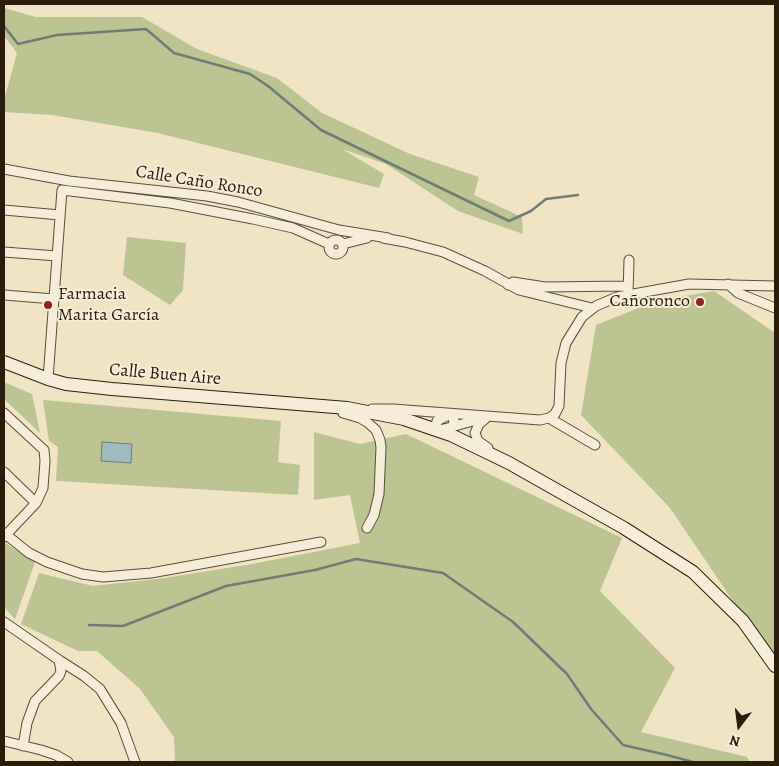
<!DOCTYPE html>
<meta charset="utf-8">
<style>
body{margin:0}
#map{position:relative;width:779px;height:766px;overflow:hidden;background:#f0e4c2;font-family:Alegreya,serif}
canvas{display:block}
.frame{position:absolute;inset:0;border:5px solid #2b1d0a;pointer-events:none}
.north{position:absolute;left:714px;top:701px;width:50px;height:50px;-webkit-text-stroke:4px #f5edd7;paint-order:stroke;rotate:195deg;font-size:14px;font-weight:700;line-height:20px;text-align:center;color:#2b1d0a}
.north::after{content:'';display:block;margin:auto;width:18px;height:22px;background:#2b1d0a;clip-path:polygon(50% 0,100% 100%,50% 72%,0 100%)}
</style>
<div id="map">
<canvas width="779" height="766"></canvas>
<div class="frame"></div>
<div class="north">N</div>
</div>
<script>
const c = document.querySelector('canvas').getContext('2d');
c.lineJoin = 'round';
function fillPath(path, color) { c.fillStyle = color; c.fill(path, 'evenodd'); }
const toPath = rows => new Path2D(rows.map(r => 'M' + r).join(''));
function trace(path, color, width, dash) { c.strokeStyle = color; c.lineWidth = width; c.lineCap = dash ? 'butt' : 'round'; c.setLineDash(dash || []); c.stroke(path); }
function label(font, color, halo, rows, align = 'center') {
  c.font = font + ' Alegreya,serif'; c.lineWidth = 4; c.setLineDash([]); c.textBaseline = 'middle'; c.strokeStyle = halo; c.fillStyle = color; for (const [text, x, y, turn = 0] of rows) {
    c.save(); c.translate(x, y); c.rotate((+turn || 0) * Math.PI / 180); c.textAlign = isNaN(turn) ? turn : align; if (halo) c.strokeText(text, 0, 0); c.fillText(text, 0, 0); c.restore();
  }
}
const green = toPath([
 [4,8,36,17,142,17,197,49,277,78,322,113,410,154,479,177,474,195,522,217,523,234,458,211,386,164,342,149,384,174,379,188,158,133,52,115,4,112,4,100,17,53,4,36],
 [127,237,186,243,183,290,170,305,123,275],
 [714,291,775,333,775,663,670,508,581,415,596,325,656,301],
 [4,382,32,394,40,433,4,399],
 [43,400,281,421,278,462,300,465,298,495,56,481,58,447,49,441],
 [314,432,360,444,406,434,622,538,600,591,675,668,641,732,747,757,750,762,175,762,174,737,140,689,97,651,78,651,21,624,39,573,93,586,165,578,252,564,360,543,350,495,314,500],
 [5,543,35,562,15,619,4,607]
]);
const water = toPath([
 [102,442,132,444,131,463,101,461,102,442]
]);
const stream = toPath([
 [4,26,18,44,57,35,146,29,174,53,250,74,268,86,321,130,509,221,531,211,546,199,578,195],
 [89,625,123,626,226,586,315,570,356,559,443,573,513,622,567,674,591,709,623,745,667,755,693,762]
]);
const minor = toPath([
 [4,169,69,181,207,196,238,202,339,230,388,238],
 [4,210,60,215],
 [383,238,405,242,443,252,485,271,519,290,592,308],
 '329 247a7 7 0 1 1 14 0a7 7 0 1 1-14 0Z',
 [343,244,367,238],
 [4,252,57,256],
 [728,284,738,293,775,308],
 [508,285,513,282,545,287,624,286],
 [4,295,54,299],
 [628,295,629,260],
 [48,379,62,190,170,203,253,219,293,228,329,244],
 [372,409,393,409,540,420,549,418,595,445],
 [4,413,44,450,45,461,43,488,36,503,4,537],
 [343,413,360,418,367,422,376,430,380,440,381,447,379,494,374,515,367,528],
 [549,418,555,414,559,406,561,363,566,343,582,317,596,306,617,297,689,284,775,286],
 [485,419,479,424,475,433,478,441,488,448],
 [453,426,454,420,450,414,437,421,435,430,444,429,480,419],
 [4,472,36,503],
 [4,533,29,553,47,562,82,574,103,577,151,573,321,542],
 [4,622,59,660,84,676,100,689,121,723,135,762],
 [4,741,41,750,56,755,68,762],
 [23,746,27,723,35,701,59,676,61,671,59,660]
]);
const secondary = toPath([
 [4,362,48,379,66,384,112,389,347,408,404,419,451,435,509,463,569,497,624,528,693,572,743,621,775,666]
]);
const markers = [
 [700,302,5,"#8f2418"],
 [48,305,5,"#8f2418"]
];
const streetNames = [
 ["Calle Caño Ronco",199,182,9],
 ["Calle Buen Aire",165,375,5]
];
const poiNames = [
 ["Farmacia",58,295],
 ["Marita García",58,316],
 ["Cañoronco",690,302,"right"]
];
fillPath(green, '#bcc492');
fillPath(water, '#a0bbbf');
trace(water, '#717c77', 1);
trace(stream, '#717c77', 2.5);
trace(minor, '#5c4f38', 11);
trace(secondary, '#2b1d0a', 14);
trace(minor, '#f5edd7', 9);
trace(secondary, '#f5edd7', 12);
for (const [x, y, r, color] of markers) { const dot = new Path2D(); dot.arc(x, y, r, 0, 2 * Math.PI); c.fillStyle = color; c.fill(dot); trace(dot, '#f5edd7', 2); }
label('18px', '#2b1d0a', '#f5edd7', streetNames);
label('18px', '#2b1d0a', '#f5edd7', poiNames, 'left');
</script>
